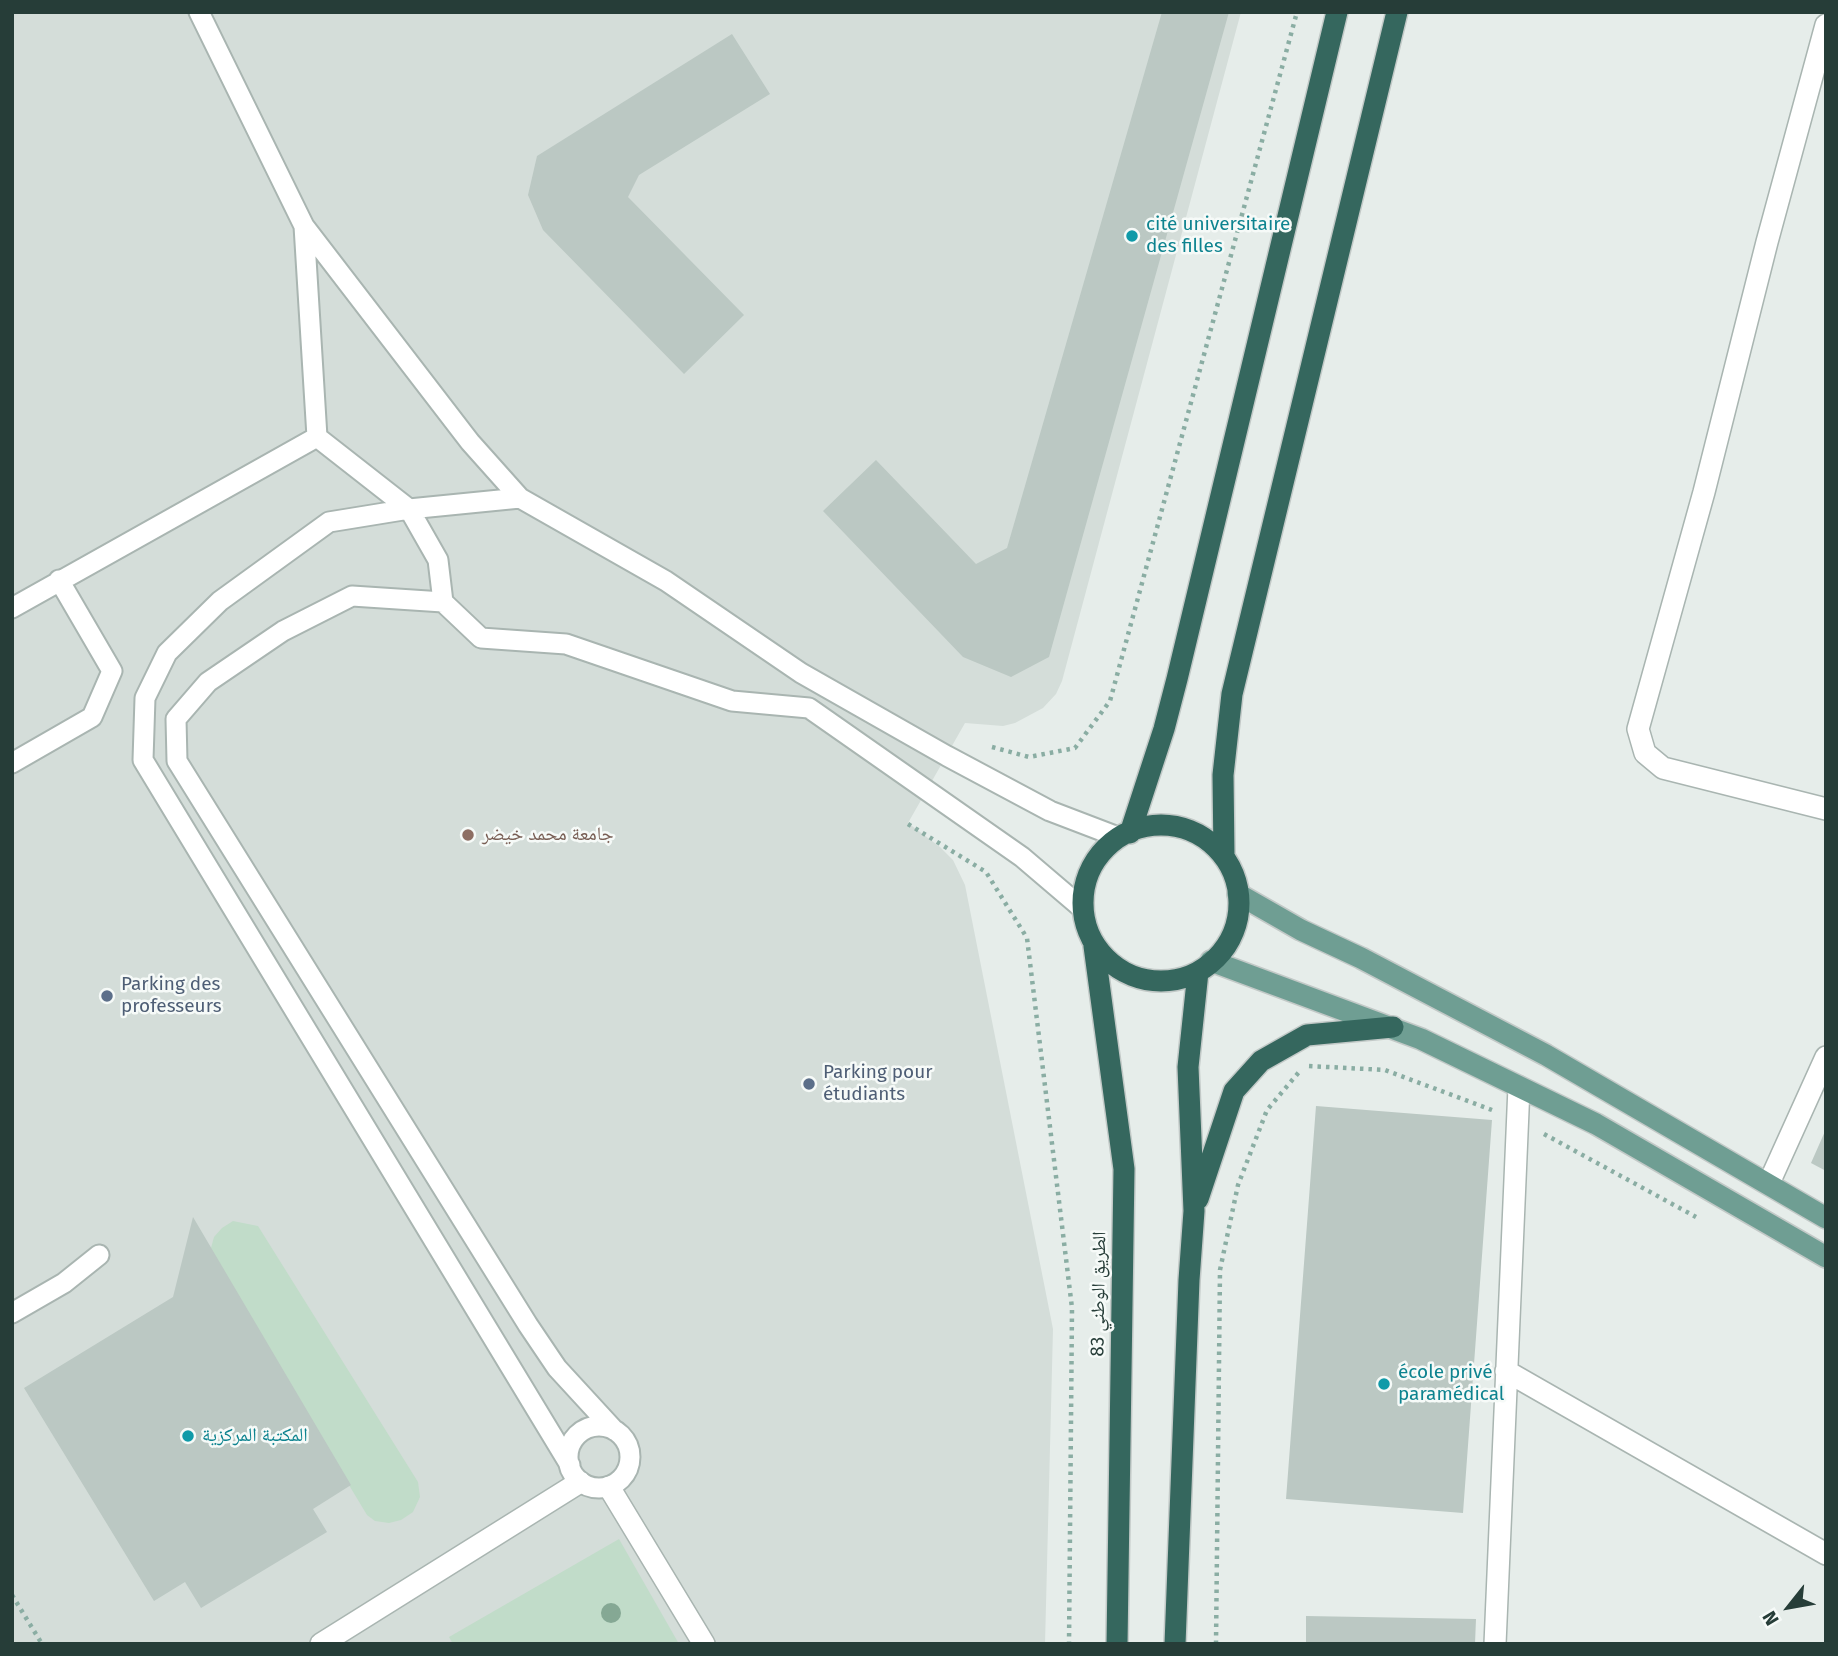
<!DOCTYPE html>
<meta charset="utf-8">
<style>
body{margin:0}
#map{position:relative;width:1838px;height:1656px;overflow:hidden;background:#e6edea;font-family:"Fira Sans",sans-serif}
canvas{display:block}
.frame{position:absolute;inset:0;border:14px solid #263d38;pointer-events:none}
.north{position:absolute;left:1754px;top:1572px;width:70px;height:70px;-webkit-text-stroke:5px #f6faf8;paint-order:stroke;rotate:239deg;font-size:19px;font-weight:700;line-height:28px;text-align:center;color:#263d38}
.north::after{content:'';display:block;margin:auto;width:24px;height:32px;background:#263d38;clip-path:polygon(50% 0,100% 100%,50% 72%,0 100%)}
</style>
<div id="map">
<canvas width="1838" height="1656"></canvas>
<div class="frame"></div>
<div class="north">N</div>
</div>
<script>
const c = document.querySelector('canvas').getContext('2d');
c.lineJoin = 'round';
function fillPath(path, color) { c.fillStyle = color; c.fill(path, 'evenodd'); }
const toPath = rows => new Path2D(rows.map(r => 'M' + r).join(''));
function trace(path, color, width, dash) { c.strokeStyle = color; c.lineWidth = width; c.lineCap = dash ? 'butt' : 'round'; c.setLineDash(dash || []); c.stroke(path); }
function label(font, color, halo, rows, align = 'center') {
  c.font = font + ' "Fira Sans","Noto Naskh Arabic",sans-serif'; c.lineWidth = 5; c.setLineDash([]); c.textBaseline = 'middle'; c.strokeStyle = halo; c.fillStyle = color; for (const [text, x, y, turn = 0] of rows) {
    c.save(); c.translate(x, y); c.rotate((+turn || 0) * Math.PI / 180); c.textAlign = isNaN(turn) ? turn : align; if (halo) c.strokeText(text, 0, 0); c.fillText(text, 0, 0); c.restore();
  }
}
const built = toPath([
 [12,12,1241,12,1062,681,1056,694,1043,708,1015,723,1003,726,965,723,908,823,940,847,953,860,965,885,1053,1329,1045,1644,12,1644]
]);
const green = toPath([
 [233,1221,258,1226,418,1482,420,1497,413,1512,401,1520,389,1523,375,1521,367,1515,213,1259,211,1248,214,1237,222,1228],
 [619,1539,679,1644,453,1644,449,1637]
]);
const building = toPath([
 [1162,12,1229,12,1049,657,1011,677,963,657,823,511,876,460,976,564,1007,548],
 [732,34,770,94,639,175,628,197,744,315,684,374,543,230,528,195,537,156],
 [1316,1106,1492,1120,1463,1513,1286,1499],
 [1826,1129,1826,1171,1811,1163],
 [193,1217,351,1485,313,1509,327,1532,201,1608,185,1582,154,1601,24,1388,173,1297],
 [1306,1616,1476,1619,1475,1644,1306,1644]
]);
const path = toPath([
 [992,747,1029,757,1075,748,1110,701,1297,12],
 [908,824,986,872,1027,938,1072,1308,1069,1644],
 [1309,1066,1385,1070,1492,1110],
 [1544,1134,1696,1217],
 [12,1595,42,1644],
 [1216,1644,1220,1270,1238,1185,1267,1110,1299,1072]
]);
const lane = toPath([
 [199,12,304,226,470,442,520,498,666,581,801,673,947,756,1050,811,1118,837],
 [304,226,317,437],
 [520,498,409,509,329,522,220,601,167,653,145,698,143,760,570,1465],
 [443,602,352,596,283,631,208,682,176,719,177,761,528,1325,557,1368,614,1430],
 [12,608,317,437,409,509,438,560,443,602,481,638,566,644,732,701,809,708,1022,857,1083,909],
 [12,763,92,717,112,671,59,580],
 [12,1313,64,1283,99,1255],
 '568 1457a31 31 0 1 1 62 0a31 31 0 1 1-62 0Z'
]);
const street = toPath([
 [1826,25,1767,242,1704,492,1638,729,1645,753,1663,768,1826,809],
 [1769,1183,1826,1057],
 [1506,1371,1826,1554],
 [609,1487,704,1644],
 [321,1644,580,1482],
 [1495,1644,1519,1087]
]);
const primary = toPath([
 [1238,894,1301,930,1361,958,1546,1055,1826,1218],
 [1211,961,1421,1039,1596,1124,1826,1257]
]);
const highway = toPath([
 '1083 903a78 78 0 1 1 156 0a78 78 0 1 1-156 0Z',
 [1130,833,1164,729,1177,679,1337,12],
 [1224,856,1223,775,1232,694,1397,12],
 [1094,946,1124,1169,1117,1644],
 [1198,1199,1234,1091,1261,1061,1307,1035,1393,1027],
 [1175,1644,1189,1280,1194,1211,1188,1067,1198,972]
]);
const trees = [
 [611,1613]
];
const markers = [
 [1132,236,7,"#0f9aa8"],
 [468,835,7,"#8d6e63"],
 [107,996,7,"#5c6f8a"],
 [809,1084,7,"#5c6f8a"],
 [1384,1384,7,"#0f9aa8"],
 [188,1436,7,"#0f9aa8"]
];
const cultureNames = [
 ["cité universitaire",1146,225],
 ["des filles",1146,247],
 ["école privé",1398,1373],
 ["paramédical",1398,1395],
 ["المكتبة المركزية",202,1436]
];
const educationNames = [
 ["جامعة محمد خيضر",482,835]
];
const serviceNames = [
 ["Parking des",121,985],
 ["professeurs",121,1007],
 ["Parking pour",823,1073],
 ["étudiants",823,1095]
];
const streetNames = [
 ["الطريق الوطني 83",1099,1294,-89]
];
fillPath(built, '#d4ddd9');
fillPath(green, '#c1dcc9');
fillPath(building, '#bbc8c3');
trace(lane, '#a9b5b1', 23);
trace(street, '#a9b5b1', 24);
trace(primary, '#c2c9c7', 24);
trace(highway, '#c2c9c7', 24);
trace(path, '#8aada3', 4.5, [3.5, 5]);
trace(lane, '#fff', 19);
trace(street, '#fff', 21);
trace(primary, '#6f9e93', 21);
trace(highway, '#35675e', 21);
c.fillStyle = '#85a894';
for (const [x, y] of trees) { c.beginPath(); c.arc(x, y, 10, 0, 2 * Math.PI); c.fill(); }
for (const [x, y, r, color] of markers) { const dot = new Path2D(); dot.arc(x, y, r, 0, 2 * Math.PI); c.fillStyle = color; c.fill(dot); trace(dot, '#f6faf8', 2.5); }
label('19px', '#0d838f', '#f6faf8', cultureNames, 'left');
label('19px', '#785e54', '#f6faf8', educationNames, 'left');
label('19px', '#4e5e75', '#f6faf8', serviceNames, 'left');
label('19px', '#263d38', '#f6faf8', streetNames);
</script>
